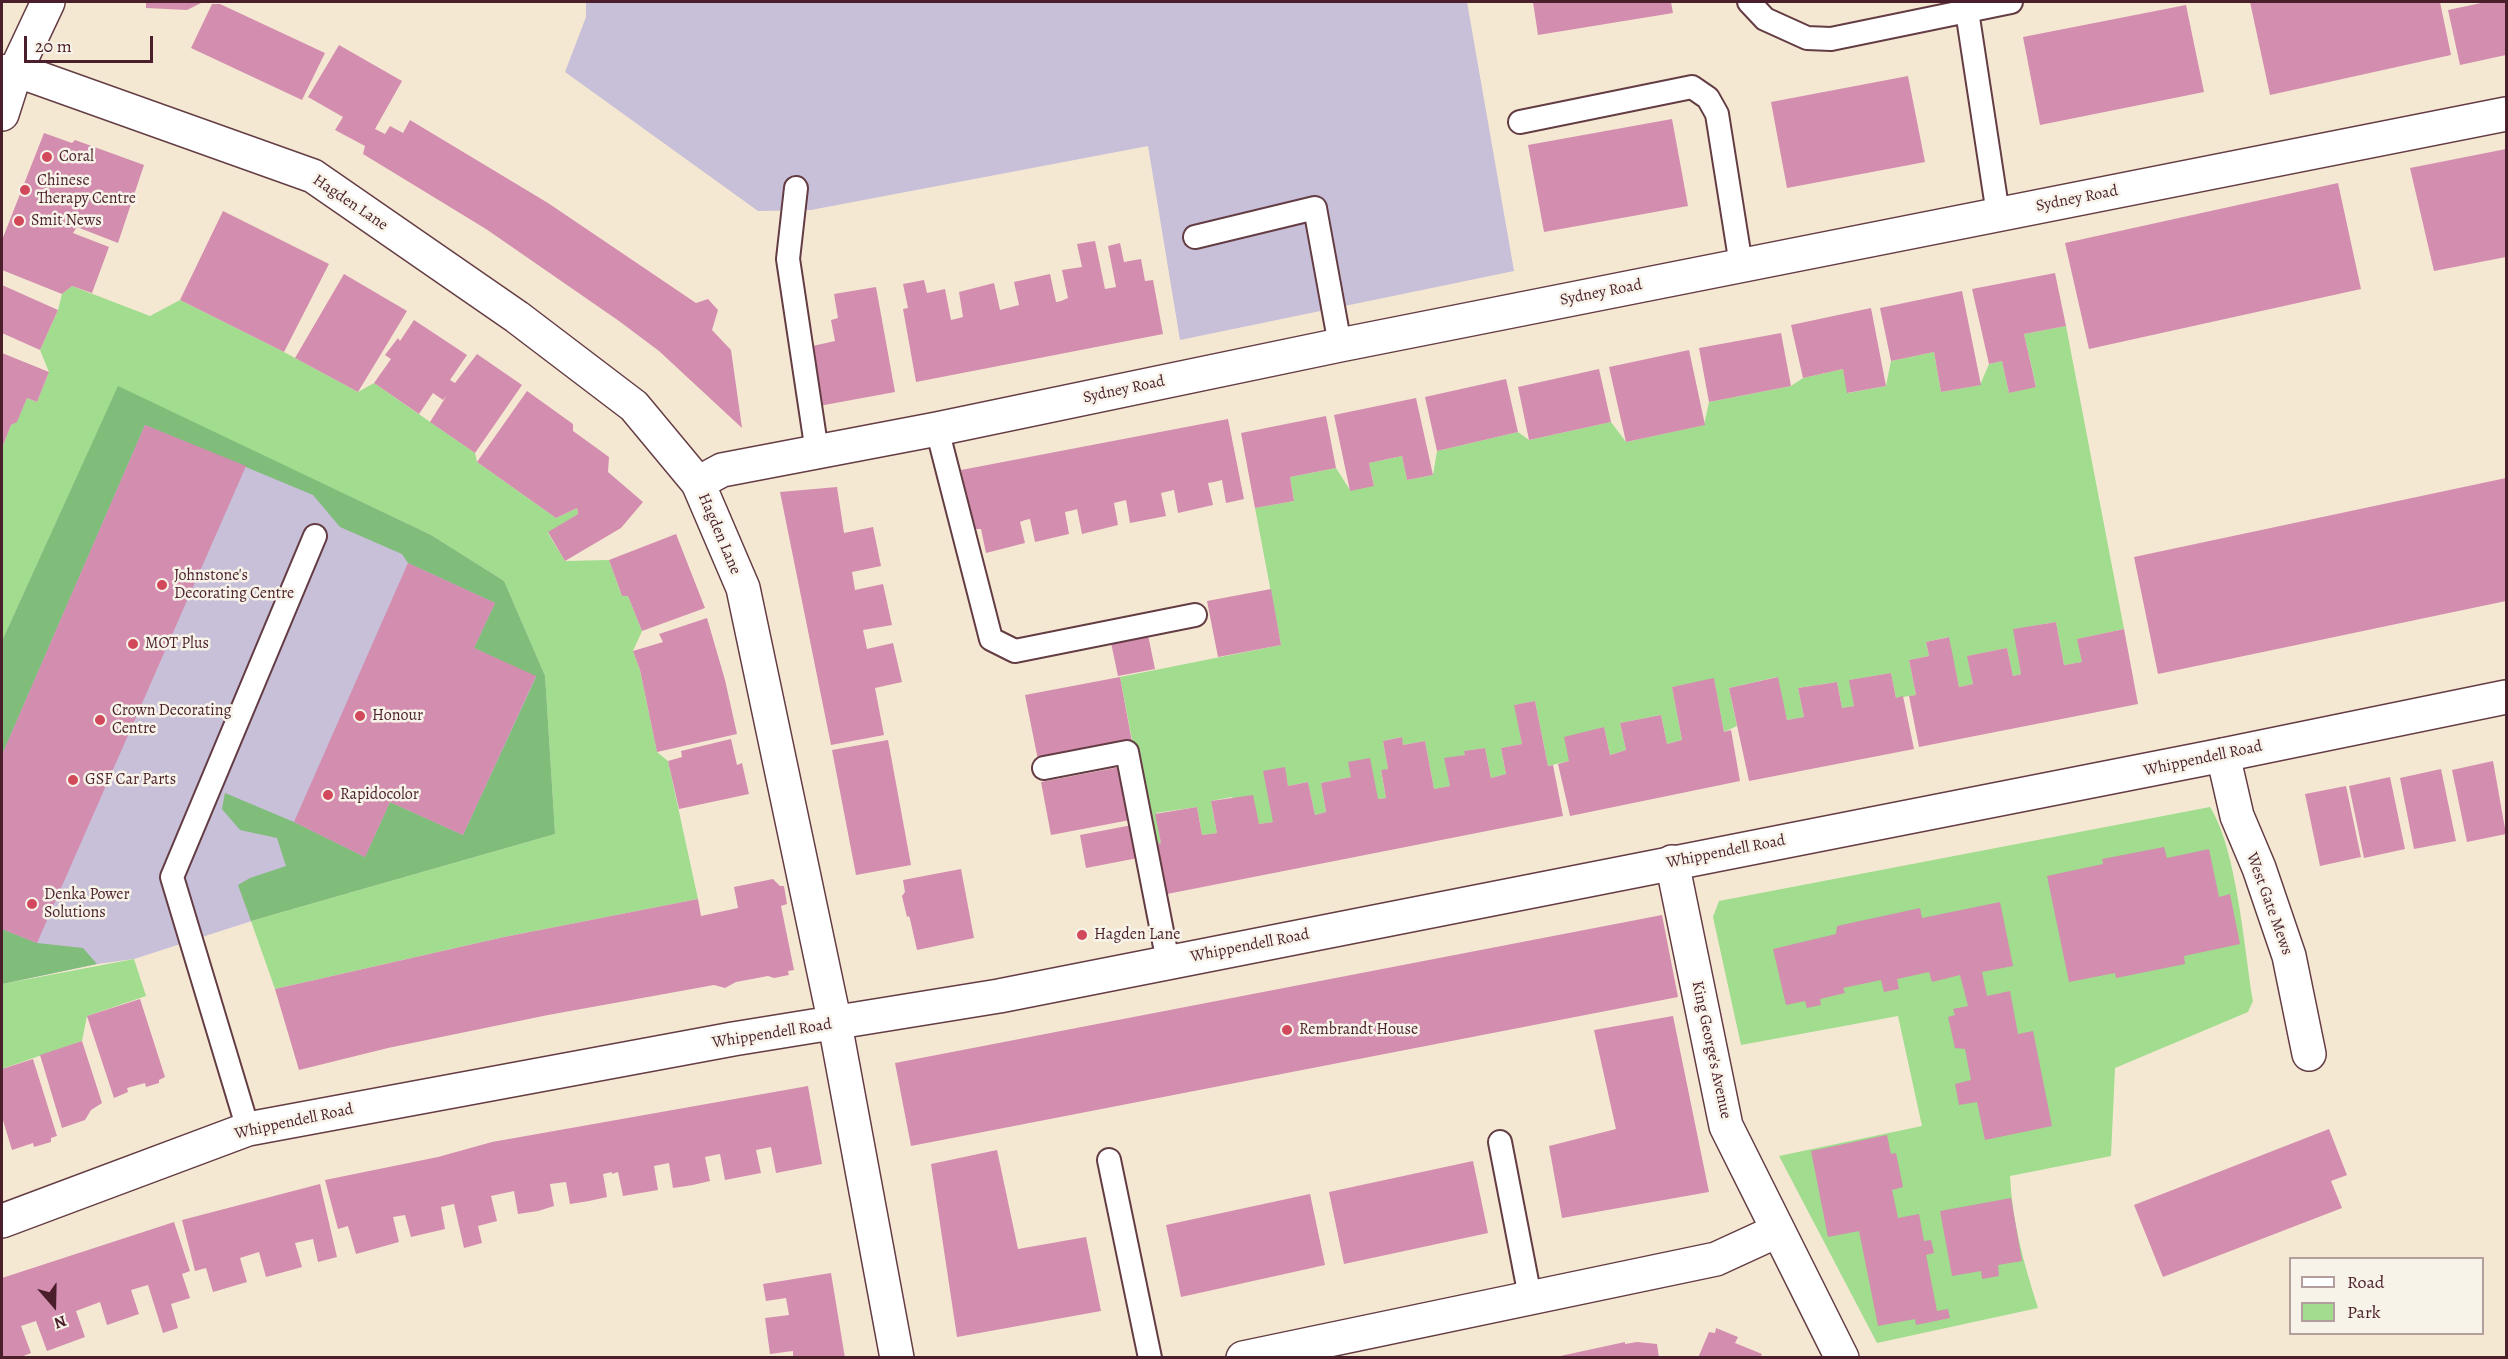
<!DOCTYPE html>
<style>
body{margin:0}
#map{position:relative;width:2508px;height:1359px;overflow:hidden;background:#f5e8d3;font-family:Alegreya,serif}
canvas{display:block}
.frame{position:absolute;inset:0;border:3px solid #4a1f2b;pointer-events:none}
.legend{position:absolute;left:2289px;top:1257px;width:195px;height:78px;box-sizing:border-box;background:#f7f3e8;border:2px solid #b29e9c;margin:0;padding:8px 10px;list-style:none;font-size:18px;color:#4a1f2b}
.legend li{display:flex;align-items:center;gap:12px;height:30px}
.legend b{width:30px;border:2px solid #b29e9c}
.north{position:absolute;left:24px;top:1275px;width:60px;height:60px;-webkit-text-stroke:4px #f7f3e8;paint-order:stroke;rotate:160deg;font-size:16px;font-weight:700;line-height:24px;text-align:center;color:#4a1f2b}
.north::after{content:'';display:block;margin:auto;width:21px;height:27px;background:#4a1f2b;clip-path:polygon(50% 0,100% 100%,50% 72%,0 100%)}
.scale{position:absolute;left:24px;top:36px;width:129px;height:27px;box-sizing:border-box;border:3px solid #4a1f2b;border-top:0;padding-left:8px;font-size:18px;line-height:21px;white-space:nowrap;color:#4a1f2b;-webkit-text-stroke:4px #f7f3e8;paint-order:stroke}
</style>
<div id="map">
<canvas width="2508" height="1359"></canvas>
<div class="frame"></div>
<ul class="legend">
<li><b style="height:8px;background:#fff"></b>Road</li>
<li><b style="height:16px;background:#a1dc8f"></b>Park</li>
</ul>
<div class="north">N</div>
<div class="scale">20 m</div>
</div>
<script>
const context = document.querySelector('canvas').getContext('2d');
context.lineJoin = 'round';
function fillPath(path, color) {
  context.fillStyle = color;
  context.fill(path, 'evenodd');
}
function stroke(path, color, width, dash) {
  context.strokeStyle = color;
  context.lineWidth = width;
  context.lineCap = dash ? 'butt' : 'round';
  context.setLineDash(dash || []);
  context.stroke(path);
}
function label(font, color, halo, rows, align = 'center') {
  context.font = font + ' Alegreya,serif';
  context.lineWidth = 5;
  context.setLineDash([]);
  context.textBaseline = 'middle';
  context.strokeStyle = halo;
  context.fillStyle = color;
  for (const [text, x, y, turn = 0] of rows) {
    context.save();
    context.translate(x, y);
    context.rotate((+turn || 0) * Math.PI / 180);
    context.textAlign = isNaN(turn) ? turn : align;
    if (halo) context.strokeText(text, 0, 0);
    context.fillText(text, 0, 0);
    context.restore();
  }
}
fillPath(new Path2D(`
 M 586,2 L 1467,2 L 1514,271 L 1180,340 L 1148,146 L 811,210 L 758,211 L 565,72 L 586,17 Z
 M 118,386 L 431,535 L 504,581 L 545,676 L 555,834 L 292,908 L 134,959 L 97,964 L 2,984 L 2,641 Z`), '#c8bfd8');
fillPath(new Path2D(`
 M 72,286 L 150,316 L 180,300 L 284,352 L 358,392 L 374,383 L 475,453 L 477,462 L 556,518 L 577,508 L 578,514 L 548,533 L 565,561 L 609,560 L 622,596 L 628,596 L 642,631 L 633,651 L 640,670 L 657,752 L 668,761 L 698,899 L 504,937 L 275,989 L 251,921 L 555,834 L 545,676 L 504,581 L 431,535 L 118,387 L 2,641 L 2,448 L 11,425 L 17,421 L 27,398 L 37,402 L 49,372 L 40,350 L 58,310 L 62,294 Z
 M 2066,326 L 2124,629 L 2078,639 L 2082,662 L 2064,665 L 2056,622 L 2014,629 L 2021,674 L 2013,676 L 2007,648 L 1968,656 L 1973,684 L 1959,687 L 1948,637 L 1926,642 L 1929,656 L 1909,660 L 1916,695 L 1896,698 L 1891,673 L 1850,680 L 1854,706 L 1842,708 L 1837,682 L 1798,688 L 1804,717 L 1787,720 L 1777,677 L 1729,688 L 1737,726 L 1724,732 L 1714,679 L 1672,687 L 1682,740 L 1667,744 L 1661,715 L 1620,723 L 1626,750 L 1610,755 L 1604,727 L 1580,734 L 1569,761 L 1548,766 L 1535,701 L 1515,705 L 1522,744 L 1501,748 L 1506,774 L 1491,778 L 1485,748 L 1465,751 L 1465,755 L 1445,759 L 1450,786 L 1434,789 L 1425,741 L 1403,745 L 1401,737 L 1383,741 L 1388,769 L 1381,771 L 1386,798 L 1378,799 L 1351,777 L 1321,783 L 1326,812 L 1315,815 L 1308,782 L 1288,786 L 1284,767 L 1273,822 L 1259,824 L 1232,797 L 1211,801 L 1217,833 L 1202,835 L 1197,807 L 1156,813 L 1161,843 L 1152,845 L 1120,677 L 1281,645 L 1255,508 L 1294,501 L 1290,477 L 1336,468 L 1350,490 L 1374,485 L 1369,463 L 1402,456 L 1407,480 L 1433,475 L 1437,451 L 1518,432 L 1529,440 L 1611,422 L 1626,442 L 1704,425 L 1709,402 L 1791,386 L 1803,378 L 1843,369 L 1848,393 L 1886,386 L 1891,361 L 1934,352 L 1941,392 L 1980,385 L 1989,364 L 2002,361 L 2009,393 L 2036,386 L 2024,334 Z
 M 2210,807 C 2237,850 2244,948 2253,1001 L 2248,1012 L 2115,1068 L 2111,1156 L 2010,1176 C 2012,1221 2024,1265 2038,1308 L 1877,1343 L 1779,1156 L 1922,1126 L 1898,1016 L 1741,1045 L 1713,917 L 1719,901 Z
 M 134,959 L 146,996 L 87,1016 L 82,1041 L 2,1069 L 2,984 Z`), '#a1dc8f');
fillPath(new Path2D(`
 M 118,386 L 431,535 L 504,581 L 545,676 L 555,834 L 251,921 L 238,885 L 250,878 L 286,866 L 277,838 L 240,830 L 222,809 L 225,793 L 294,822 L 365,857 L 390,802 L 463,835 L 536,677 L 474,648 L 495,603 L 408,563 L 402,554 L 340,527 L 313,495 L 145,425 L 2,755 L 2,641 Z
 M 2,929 L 37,943 L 83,948 L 97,964 L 2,984 Z`), '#80bc7a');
fillPath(new Path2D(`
 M 146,2 L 203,2 L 187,10 L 146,8 Z
 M 1533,2 L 1671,2 L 1673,13 L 1538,35 Z
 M 2250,2 L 2440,2 L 2451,55 L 2270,95 Z
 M 2486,2 L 2506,2 L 2506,55 L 2460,65 L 2448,10 Z
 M 212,4 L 220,4 L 325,53 L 302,100 L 191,48 Z
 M 2186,5 L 2204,92 L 2040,125 L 2023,37 Z
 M 339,45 L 402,81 L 375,129 L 385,134 L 390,126 L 403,133 L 410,120 L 548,203 L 696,303 L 708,299 L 718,310 L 712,330 L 731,350 L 742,428 L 659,351 L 619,321 L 486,229 L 363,154 L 365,146 L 335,130 L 343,117 L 308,97 Z
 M 1908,76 L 1925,162 L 1787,188 L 1771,102 Z
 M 1672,119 L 1688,206 L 1544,232 L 1528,145 Z
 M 44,133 L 72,143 L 75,140 L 144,165 L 118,243 L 77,227 L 73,233 L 109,247 L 92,293 L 72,286 L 62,294 L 2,270 L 2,240 Z
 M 2506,149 L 2506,257 L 2434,271 L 2410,168 Z
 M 2338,183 L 2361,289 L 2089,349 L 2065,243 Z
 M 223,211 L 329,264 L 284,352 L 180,300 Z
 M 1095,241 L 1105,289 L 1116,287 L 1108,246 L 1120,243 L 1124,262 L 1141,259 L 1145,281 L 1153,280 L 1163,334 L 916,382 L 903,309 L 908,308 L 903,284 L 924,280 L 927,293 L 945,289 L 951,320 L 963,317 L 959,292 L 994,283 L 1000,310 L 1019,305 L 1014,282 L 1050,274 L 1056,302 L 1061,301 L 1068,298 L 1062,270 L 1082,267 L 1077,244 Z
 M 2055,273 L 2066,326 L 2024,334 L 2036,387 L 2009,393 L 2002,361 L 1989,364 L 1972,289 Z
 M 344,274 L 407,311 L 358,392 L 295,358 Z
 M 2,285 L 58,310 L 40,350 L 2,333 Z
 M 876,287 L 895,392 L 819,406 L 808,347 L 835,341 L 831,320 L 838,318 L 834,294 Z
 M 1962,291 L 1981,385 L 1941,392 L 1934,352 L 1891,361 L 1880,308 Z
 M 1871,308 L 1886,386 L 1847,393 L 1843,369 L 1803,378 L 1791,325 Z
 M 414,320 L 467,355 L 450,380 L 455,383 L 477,354 L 522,385 L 475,453 L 430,422 L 447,395 L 443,400 L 433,393 L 419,414 L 374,383 L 391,359 L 385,355 L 398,338 L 400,341 Z
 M 1781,333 L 1791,386 L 1709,402 L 1699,348 Z
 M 1689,350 L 1705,425 L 1626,442 L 1609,367 Z
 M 2,353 L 49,372 L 37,402 L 27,398 L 17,422 L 11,425 L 2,448 Z
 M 1599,369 L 1611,422 L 1529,440 L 1518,387 Z
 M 1506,379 L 1518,432 L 1437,451 L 1425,397 Z
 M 527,391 L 573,424 L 573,431 L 609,457 L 608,472 L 643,502 L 621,528 L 565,561 L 548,532 L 578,514 L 577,508 L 556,518 L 477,462 Z
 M 1416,398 L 1433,475 L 1407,480 L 1402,456 L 1369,463 L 1374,486 L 1350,491 L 1334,415 Z
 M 1326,416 L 1336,468 L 1290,477 L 1294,501 L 1255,508 L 1241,433 Z
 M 1228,419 L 1244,499 L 1226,503 L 1222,480 L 1214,482 L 1208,483 L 1213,505 L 1178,513 L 1174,490 L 1161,493 L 1166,516 L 1130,523 L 1126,500 L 1114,503 L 1118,525 L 1082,534 L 1077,509 L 1074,510 L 1065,512 L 1069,534 L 1035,542 L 1030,519 L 1025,520 L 1020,522 L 1025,543 L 986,553 L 981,529 L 974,529 L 961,470 Z
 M 145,425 L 246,466 L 37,943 L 2,929 L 2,755 Z
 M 2506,478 L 2506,601 L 2158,674 L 2134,557 Z
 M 837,487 L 844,533 L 873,527 L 881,566 L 852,572 L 855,590 L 883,584 L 892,625 L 863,630 L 867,649 L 893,643 L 902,682 L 875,688 L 884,735 L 831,745 L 780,492 Z
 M 676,534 L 705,608 L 642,631 L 628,596 L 622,596 L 609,560 Z
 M 408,563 L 495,603 L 474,648 L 536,676 L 463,835 L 390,802 L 365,857 L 294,822 Z
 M 1271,589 L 1281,645 L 1218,657 L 1207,601 Z
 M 707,618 L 725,680 L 737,734 L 657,752 L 640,670 L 633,651 L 663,642 L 659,634 Z
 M 2056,622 L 2064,665 L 2082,662 L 2077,639 L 2124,629 L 2138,704 L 1919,747 L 1909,696 L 1916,695 L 1909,660 L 1929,656 L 1926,642 L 1949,637 L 1959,687 L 1973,684 L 1967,656 L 2007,648 L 2013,676 L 2021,674 L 2013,629 Z
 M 1147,630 L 1155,669 L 1118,676 L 1110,638 Z
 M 1891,673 L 1896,698 L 1903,696 L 1914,749 L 1749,781 L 1729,688 L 1778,677 L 1787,720 L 1804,717 L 1798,688 L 1837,682 L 1842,708 L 1854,706 L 1849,680 Z
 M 1120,677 L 1132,742 L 1038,760 L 1025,695 Z
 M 1714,678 L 1724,732 L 1731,730 L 1740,781 L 1570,816 L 1558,764 L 1569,761 L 1564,737 L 1604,727 L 1610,755 L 1626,750 L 1620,723 L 1661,715 L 1667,744 L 1682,740 L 1672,687 Z
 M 1535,701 L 1548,766 L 1553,765 L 1563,816 L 1162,895 L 1152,845 L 1161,843 L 1155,814 L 1197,807 L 1202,835 L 1217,833 L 1211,801 L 1253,795 L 1259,824 L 1273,822 L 1263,771 L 1285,767 L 1288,786 L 1308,782 L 1315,815 L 1326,812 L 1321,783 L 1351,777 L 1348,762 L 1370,758 L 1378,799 L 1386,798 L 1381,770 L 1388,769 L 1383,741 L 1402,737 L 1403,745 L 1425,741 L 1434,789 L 1450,786 L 1444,758 L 1465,755 L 1464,751 L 1485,748 L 1491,778 L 1506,774 L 1501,748 L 1522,744 L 1514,705 Z
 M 731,739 L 737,765 L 742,763 L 749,794 L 679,809 L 668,761 L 682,757 L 681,751 Z
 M 888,740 L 911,865 L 856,875 L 832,750 Z
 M 2493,761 L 2506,834 L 2467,842 L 2452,770 Z
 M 1120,767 L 1130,820 L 1051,835 L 1041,782 Z
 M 2441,769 L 2456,841 L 2414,849 L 2400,778 Z
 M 2390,777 L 2405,849 L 2364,858 L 2349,786 Z
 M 2346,786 L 2361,857 L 2320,866 L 2305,794 Z
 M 1132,825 L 1138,858 L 1086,868 L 1080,835 Z
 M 2164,847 L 2167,858 L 2209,849 L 2219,897 L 2230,894 L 2240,944 L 2184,956 L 2185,964 L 2116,978 L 2115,973 L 2069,982 L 2047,876 L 2103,864 L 2102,859 Z
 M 961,869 L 974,938 L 917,950 L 910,919 L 909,916 L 907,917 L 902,896 L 905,892 L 903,880 Z
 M 773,879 L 780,886 L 784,886 L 787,904 L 781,906 L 794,970 L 788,971 L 789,975 L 774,978 L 768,976 L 736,982 L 725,988 L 714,985 L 548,1015 L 388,1048 L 299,1070 L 275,989 L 504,937 L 698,899 L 701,916 L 738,908 L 734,887 Z
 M 2000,902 L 2013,966 L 1982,972 L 1987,996 L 2010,991 L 2018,1034 L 2033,1031 L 2052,1126 L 1985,1140 L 1977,1102 L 1959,1105 L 1955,1084 L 1971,1080 L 1965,1049 L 1955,1048 L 1948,1017 L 1955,1015 L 1953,1009 L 1968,1006 L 1960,975 L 1932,982 L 1929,972 L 1897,979 L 1899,989 L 1884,992 L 1881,980 L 1843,988 L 1845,993 L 1820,999 L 1821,1005 L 1807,1008 L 1805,1001 L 1786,1005 L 1773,949 L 1836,934 L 1837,926 L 1920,908 L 1922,918 Z
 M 1662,915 L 1678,997 L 911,1146 L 895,1063 Z
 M 140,999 L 165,1077 L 159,1080 L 159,1083 L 146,1087 L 145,1083 L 127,1088 L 128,1092 L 114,1098 L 87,1016 Z
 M 1673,1016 L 1709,1192 L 1562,1218 L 1549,1146 L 1616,1129 L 1594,1030 Z
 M 82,1041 L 102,1103 L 91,1110 L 85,1120 L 62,1128 L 40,1055 Z
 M 33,1059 L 57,1136 L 51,1138 L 51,1142 L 34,1147 L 33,1143 L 12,1150 L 2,1117 L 2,1069 Z
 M 808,1086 L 822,1164 L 776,1173 L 771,1147 L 756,1150 L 761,1173 L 725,1180 L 720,1154 L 705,1157 L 710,1181 L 693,1185 L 673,1188 L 669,1163 L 654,1166 L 658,1190 L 623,1196 L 618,1172 L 612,1174 L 612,1172 L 603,1174 L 607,1197 L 589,1201 L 570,1204 L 566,1182 L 550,1184 L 554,1206 L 538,1211 L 518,1214 L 514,1191 L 491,1196 L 497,1221 L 478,1226 L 482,1243 L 464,1248 L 454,1204 L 441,1207 L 445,1229 L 411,1237 L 405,1215 L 393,1217 L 399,1242 L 356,1254 L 348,1226 L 338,1229 L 325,1180 L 438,1157 L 492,1142 Z
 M 2329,1129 L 2347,1175 L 2331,1181 L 2342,1208 L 2163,1277 L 2134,1205 Z
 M 1887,1135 L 1891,1154 L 1896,1153 L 1903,1187 L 1892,1190 L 1898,1218 L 1919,1214 L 1924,1241 L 1931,1240 L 1934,1253 L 1926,1255 L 1937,1311 L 1948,1309 L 1950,1318 L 1916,1325 L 1915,1319 L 1878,1326 L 1859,1231 L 1828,1237 L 1811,1151 Z
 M 997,1150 L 1018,1249 L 1086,1237 L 1101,1311 L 957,1337 L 931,1164 Z
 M 1473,1161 L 1488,1233 L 1344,1264 L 1329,1192 Z
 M 320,1184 L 337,1257 L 318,1262 L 313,1239 L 295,1243 L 302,1267 L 266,1277 L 259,1252 L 240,1258 L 247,1282 L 213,1292 L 206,1268 L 195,1271 L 182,1220 Z
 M 1310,1194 L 1325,1265 L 1181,1297 L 1166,1225 Z
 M 2011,1198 L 2022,1261 L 1998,1265 L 1999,1276 L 1982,1279 L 1981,1271 L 1952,1276 L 1940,1211 Z
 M 174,1222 L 190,1271 L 182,1274 L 190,1298 L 171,1304 L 178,1328 L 163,1333 L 148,1285 L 131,1290 L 139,1314 L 107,1325 L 100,1302 L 76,1311 L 85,1337 L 47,1351 L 36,1321 L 21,1326 L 31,1353 L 18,1358 L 2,1358 L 2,1278 Z
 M 831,1273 L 845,1358 L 793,1358 L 793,1351 L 770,1354 L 765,1318 L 789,1315 L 786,1298 L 766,1301 L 763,1284 Z
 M 1716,1328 L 1738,1337 L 1735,1343 L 1762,1354 L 1760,1358 L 1698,1358 L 1709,1332 L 1715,1333 Z
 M 1625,1342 L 1625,1344 L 1637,1342 L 1657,1344 L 1659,1358 L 1551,1358 Z`), '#d38daf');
const service = new Path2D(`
 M 1749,2 L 1765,19 L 1807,38 L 1831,39 L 1967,11
 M 1520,122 L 1692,87 L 1708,98 L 1717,114 L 1741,265
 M 796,188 L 788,259 L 817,452
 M 1998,214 L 1967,11 L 2011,2
 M 1195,237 L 1315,208 L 1340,345
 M 937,429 L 991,639 L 1015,651 L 1195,615
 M 1044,768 L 1127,752 L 1168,962
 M 248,1129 L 172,877 L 315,536
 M 1500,1142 L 1530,1297
 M 1109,1160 L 1150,1358`);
const minor = new Path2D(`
 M 2,114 L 16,70
 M 698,483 L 722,470 L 937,429 L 1340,345 L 2506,114
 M 2223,755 L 2237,816 L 2259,868 L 2289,956 L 2309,1054
 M 1672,862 L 1726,1126 L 1842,1358
 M 1243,1358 L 1716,1259 L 1777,1231`);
const tertiary = new Path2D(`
 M 16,70 L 313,176 L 517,317 L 634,406 L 698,483 L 743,588 L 835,1024 L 897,1358
 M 2,1221 L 248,1129 L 733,1039 L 999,996 L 2223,755 L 2506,697`);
const primary = new Path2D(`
 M 2,72 L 16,70 L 48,2`);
stroke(service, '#643d44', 26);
stroke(minor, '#643d44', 36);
stroke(tertiary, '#643d44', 36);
stroke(primary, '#643d44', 36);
stroke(service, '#fff', 22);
stroke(minor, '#fff', 33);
stroke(tertiary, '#fff', 33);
stroke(primary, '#fff', 33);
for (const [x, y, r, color] of [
 [47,157,6,"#d1495b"],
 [25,190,6,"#d1495b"],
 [19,221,6,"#d1495b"],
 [162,585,6,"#d1495b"],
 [133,644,6,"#d1495b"],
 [360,716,6,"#d1495b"],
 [100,720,6,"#d1495b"],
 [73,780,6,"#d1495b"],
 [328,795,6,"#d1495b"],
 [32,904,6,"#d1495b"],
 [1082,935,6,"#d1495b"],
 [1287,1030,6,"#d1495b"]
]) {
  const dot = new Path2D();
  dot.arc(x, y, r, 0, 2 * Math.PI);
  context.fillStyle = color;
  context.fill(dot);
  stroke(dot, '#f7f3e8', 2);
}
label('16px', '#4a1f2b', '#f7f3e8', [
 ["Coral",59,157],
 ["Chinese",37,181],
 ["Therapy Centre",37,199],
 ["Smit News",31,221],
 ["Johnstone's",174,576],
 ["Decorating Centre",174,594],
 ["MOT Plus",145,644],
 ["Crown Decorating",112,711],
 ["Centre",112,729],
 ["Honour",372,716],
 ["GSF Car Parts",85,780],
 ["Rapidocolor",340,795],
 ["Denka Power",44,895],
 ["Solutions",44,913],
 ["Hagden Lane",1094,935],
 ["Rembrandt House",1299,1030]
], 'left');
label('16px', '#4a1f2b', '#f7f3e8', [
 ["Sydney Road",2077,199,-11],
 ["Hagden Lane",350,203,34],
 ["Sydney Road",1601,293,-11],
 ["Sydney Road",1124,390,-12],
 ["Hagden Lane",719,534,67],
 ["Whippendell Road",2203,759,-12],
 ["Whippendell Road",1726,852,-11],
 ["West Gate Mews",2269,904,70],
 ["Whippendell Road",1250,946,-11],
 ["Whippendell Road",772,1034,-9],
 ["King George's Avenue",1711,1050,78],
 ["Whippendell Road",294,1122,-12]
]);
</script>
